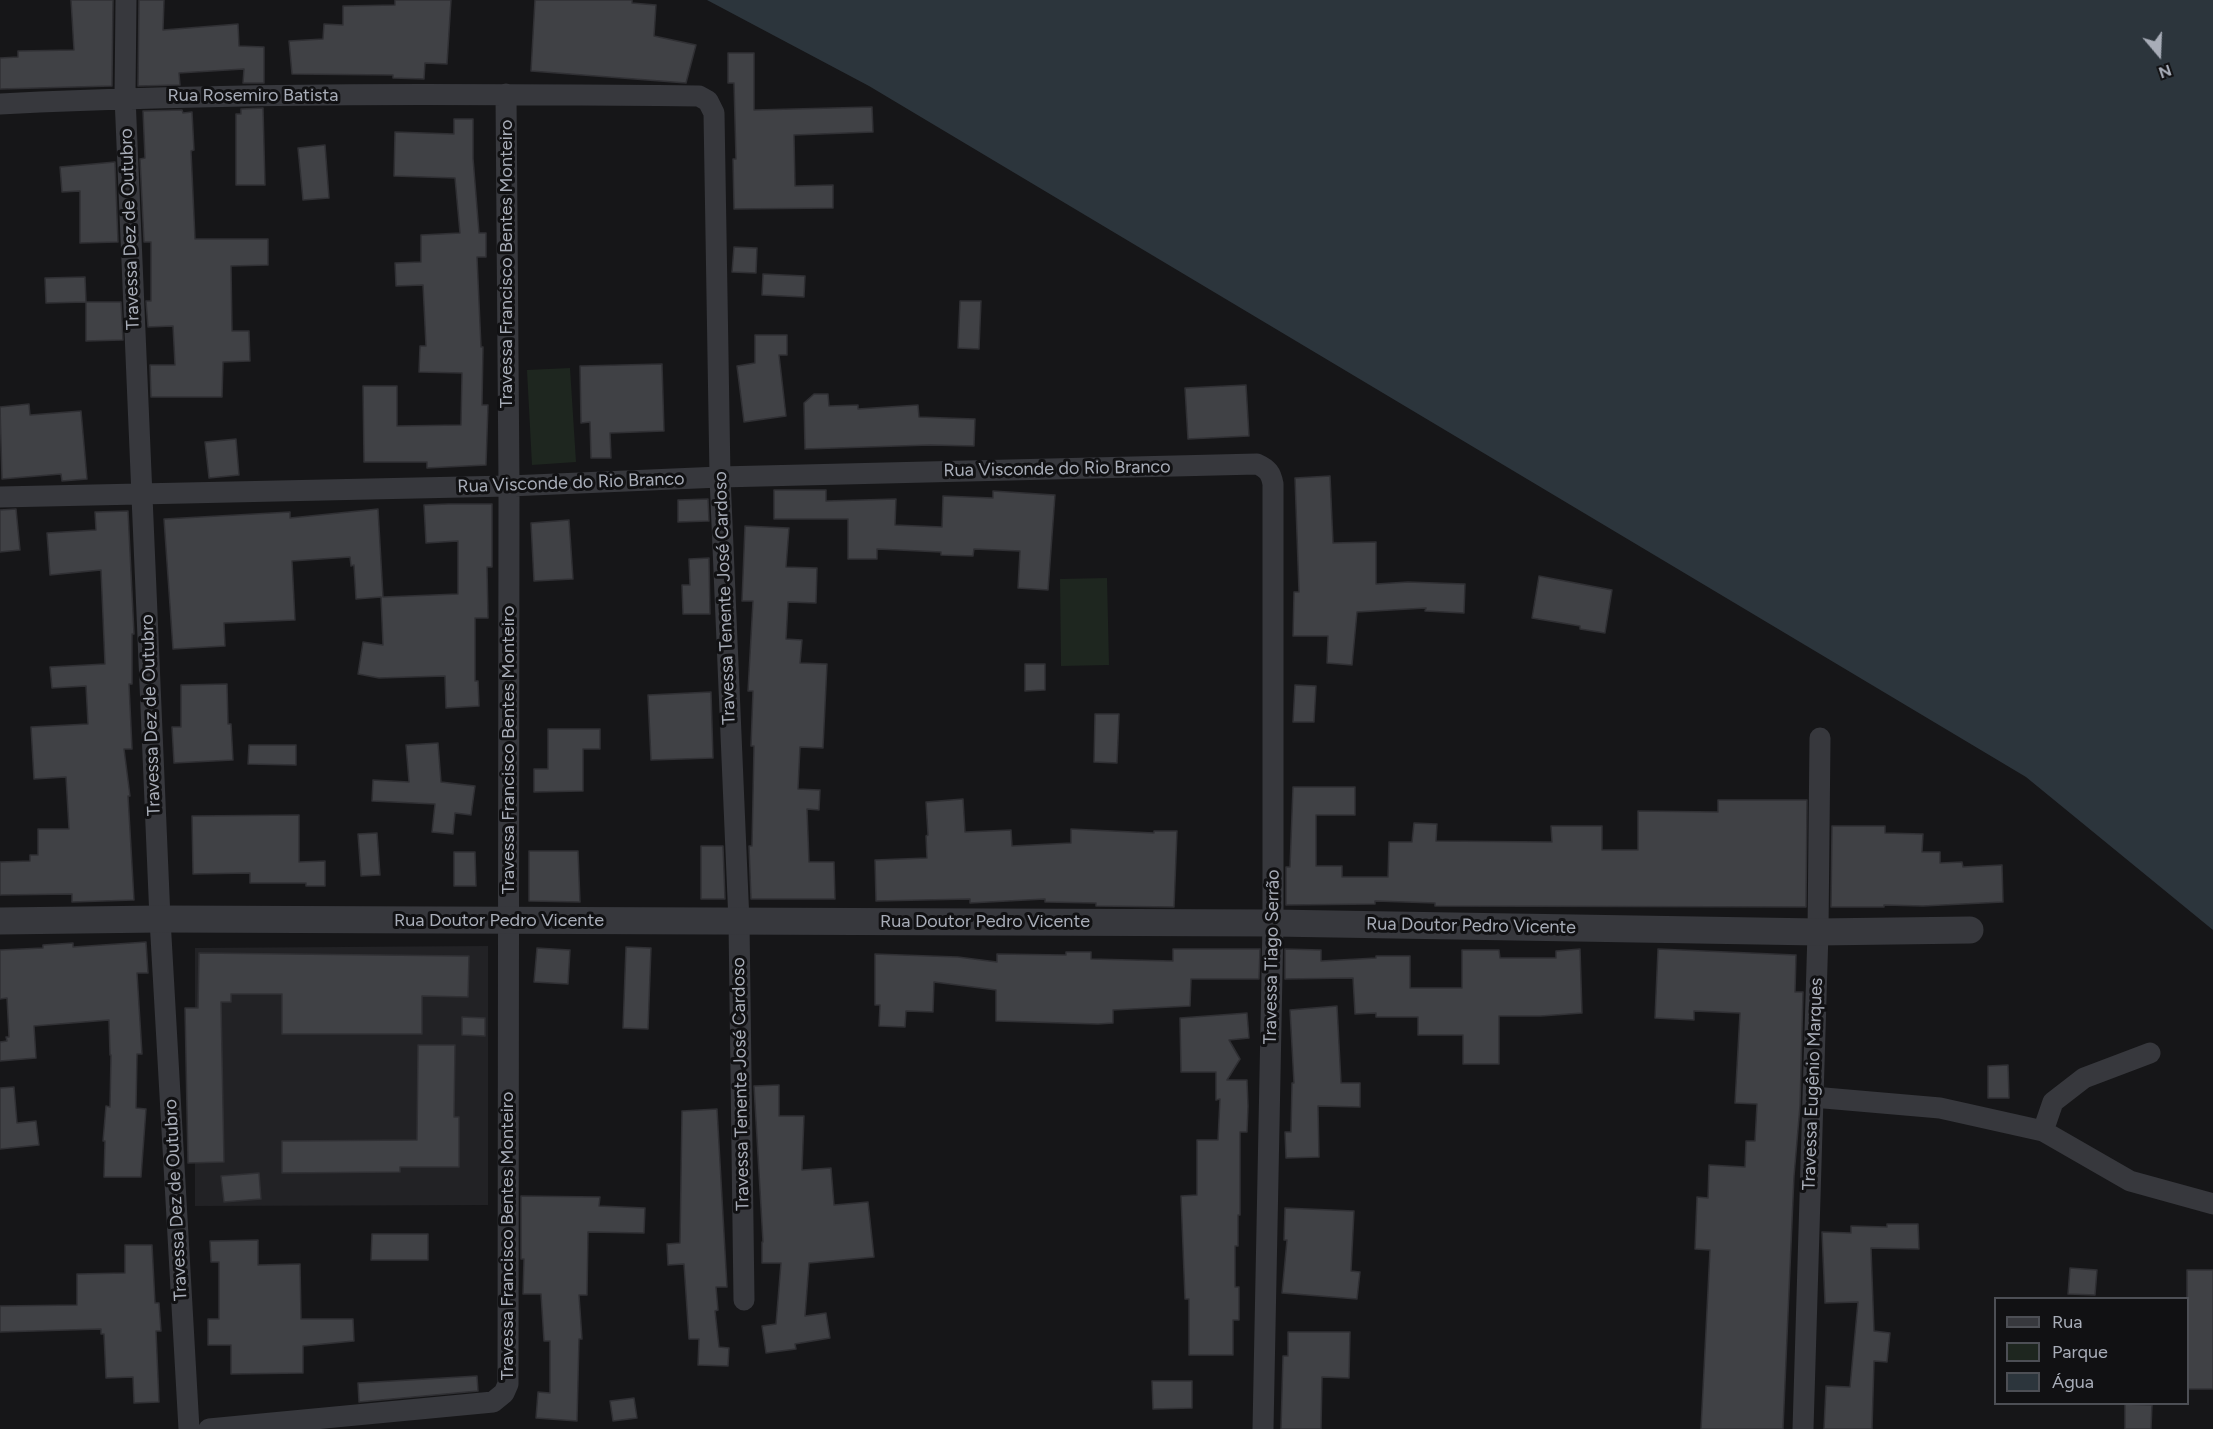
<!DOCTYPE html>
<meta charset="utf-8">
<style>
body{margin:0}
#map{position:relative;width:2213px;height:1429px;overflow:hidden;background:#161618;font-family:Figtree,sans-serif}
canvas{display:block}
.legend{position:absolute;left:1994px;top:1297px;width:195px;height:108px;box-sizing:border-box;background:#111113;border:2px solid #4d4f55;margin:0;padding:8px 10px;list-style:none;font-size:18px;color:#a8adb8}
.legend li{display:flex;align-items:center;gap:12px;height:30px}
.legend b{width:30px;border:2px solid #4d4f55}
.north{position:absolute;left:2129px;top:24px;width:60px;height:60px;-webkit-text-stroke:4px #111113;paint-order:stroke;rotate:161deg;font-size:16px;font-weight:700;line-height:24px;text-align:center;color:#a8adb8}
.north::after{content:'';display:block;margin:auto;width:21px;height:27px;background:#a8adb8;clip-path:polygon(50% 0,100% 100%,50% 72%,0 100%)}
</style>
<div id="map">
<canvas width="2213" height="1429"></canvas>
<ul class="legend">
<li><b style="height:8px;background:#37383d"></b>Rua</li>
<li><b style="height:16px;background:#1e261f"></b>Parque</li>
<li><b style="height:16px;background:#2c353c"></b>Água</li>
</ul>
<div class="north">N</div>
</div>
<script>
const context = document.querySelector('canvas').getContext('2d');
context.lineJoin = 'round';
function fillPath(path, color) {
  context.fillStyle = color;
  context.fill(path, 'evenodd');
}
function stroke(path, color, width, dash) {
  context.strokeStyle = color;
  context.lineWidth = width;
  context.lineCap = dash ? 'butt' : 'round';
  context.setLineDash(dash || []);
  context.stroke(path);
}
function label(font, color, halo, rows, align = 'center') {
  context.font = font + ' Figtree,sans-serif';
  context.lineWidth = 6;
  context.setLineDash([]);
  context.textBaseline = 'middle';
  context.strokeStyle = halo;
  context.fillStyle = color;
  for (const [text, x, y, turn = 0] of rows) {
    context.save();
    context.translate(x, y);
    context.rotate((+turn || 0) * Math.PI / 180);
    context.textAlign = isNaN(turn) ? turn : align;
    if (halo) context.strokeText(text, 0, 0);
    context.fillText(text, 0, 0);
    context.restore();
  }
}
fillPath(new Path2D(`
 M 488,946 L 488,1205 L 195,1206 L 195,948 Z`), '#222225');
fillPath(new Path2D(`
 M 570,368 L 576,462 L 532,465 L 527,370 Z
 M 1107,578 L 1109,665 L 1061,666 L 1060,579 Z`), '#1e261f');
fillPath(new Path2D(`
 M 707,0 L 2213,0 L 2213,930 L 2026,777 L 869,86 Z`), '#2c353c');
const building = new Path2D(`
 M 71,0 L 113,0 L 112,86 L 0,89 L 0,58 L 18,57 L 18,51 L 74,50 Z
 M 139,0 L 164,0 L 163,30 L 238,24 L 239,46 L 264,47 L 264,83 L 243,83 L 244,69 L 179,73 L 180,85 L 138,86 Z
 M 395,0 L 451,0 L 447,64 L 425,63 L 424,79 L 393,78 L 393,75 L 292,74 L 289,41 L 323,39 L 324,24 L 343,25 L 343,6 L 395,5 Z
 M 535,0 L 632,0 L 632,3 L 656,5 L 654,36 L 696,45 L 686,83 L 531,71 Z
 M 728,53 L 754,53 L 754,110 L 872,107 L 873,132 L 794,135 L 795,186 L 833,185 L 833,208 L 734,209 L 733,159 L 736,159 L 734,83 L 728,83 Z
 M 263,108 L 265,185 L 236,185 L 236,114 L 241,114 L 241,109 Z
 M 182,110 L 183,113 L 192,112 L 194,150 L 191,151 L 195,239 L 268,239 L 268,265 L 231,266 L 232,331 L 249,331 L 250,361 L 223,362 L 222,397 L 151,397 L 150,365 L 175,365 L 173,326 L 148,327 L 146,301 L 151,301 L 151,242 L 144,242 L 140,159 L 145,158 L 143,111 Z
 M 454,119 L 473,119 L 473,158 L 479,233 L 486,233 L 486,257 L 477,257 L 481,347 L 483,347 L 482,405 L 488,405 L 486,465 L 427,468 L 427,462 L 364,462 L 363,386 L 397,386 L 397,426 L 461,425 L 462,373 L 419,372 L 420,346 L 426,346 L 423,285 L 396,286 L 395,263 L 421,262 L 421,235 L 460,233 L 455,178 L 394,176 L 395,132 L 454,134 Z
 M 325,145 L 329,198 L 303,200 L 298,148 Z
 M 115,162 L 118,242 L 80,243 L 80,191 L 62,192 L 60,167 Z
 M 734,247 L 757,248 L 756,273 L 732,272 Z
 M 763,274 L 805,276 L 804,297 L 762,295 Z
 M 85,277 L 86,302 L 46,303 L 45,278 Z
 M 960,301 L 981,301 L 979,349 L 958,348 Z
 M 86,302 L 121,302 L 123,340 L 86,341 Z
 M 755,335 L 787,335 L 787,355 L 779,355 L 786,416 L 744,422 L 737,366 L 755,363 Z
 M 662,364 L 664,431 L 610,433 L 611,458 L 591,458 L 590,422 L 581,423 L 580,366 Z
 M 1246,385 L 1249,436 L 1188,439 L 1185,388 Z
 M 814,394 L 828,394 L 829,406 L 858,405 L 858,409 L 918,405 L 919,417 L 975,419 L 974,446 L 930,445 L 805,449 L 804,403 Z
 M 29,404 L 30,415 L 81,411 L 87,479 L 62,481 L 61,474 L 2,479 L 0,407 Z
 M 236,439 L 239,475 L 209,478 L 205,442 Z
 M 1330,476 L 1333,543 L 1376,542 L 1376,584 L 1408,582 L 1465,584 L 1464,613 L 1425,611 L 1426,608 L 1357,612 L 1352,665 L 1327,663 L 1328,636 L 1293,636 L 1294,592 L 1299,592 L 1295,478 Z
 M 774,490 L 826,490 L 826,501 L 896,499 L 895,525 L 942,527 L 943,496 L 993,498 L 993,491 L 1055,495 L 1048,590 L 1018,588 L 1020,551 L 974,549 L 973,556 L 941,555 L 941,552 L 877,549 L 877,559 L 848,559 L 848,519 L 774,519 Z
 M 708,499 L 709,521 L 678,522 L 678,500 Z
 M 448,504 L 492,504 L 492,567 L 487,567 L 488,618 L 475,618 L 475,681 L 478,681 L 479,706 L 446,708 L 445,676 L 379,678 L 358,674 L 363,642 L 383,645 L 381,597 L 356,599 L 354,565 L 351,566 L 350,557 L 292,561 L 295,620 L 224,623 L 225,646 L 173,649 L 164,519 L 290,512 L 290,518 L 378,509 L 383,597 L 458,594 L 458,541 L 426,543 L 424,505 Z
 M 16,509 L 20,550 L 0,552 L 0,510 Z
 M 128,511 L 134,634 L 132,634 L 132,684 L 129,684 L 132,749 L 124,749 L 130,796 L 128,796 L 134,900 L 72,902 L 72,894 L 0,895 L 0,862 L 30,861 L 30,855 L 38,855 L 38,829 L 69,829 L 66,777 L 34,779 L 31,727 L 88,724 L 86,686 L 52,688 L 50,667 L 105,664 L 101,570 L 50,575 L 47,533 L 96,530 L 95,512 Z
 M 569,520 L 573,579 L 534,581 L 531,523 Z
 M 745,526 L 789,528 L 786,567 L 817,568 L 816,603 L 788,602 L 786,639 L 802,640 L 800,663 L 827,664 L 823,748 L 800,747 L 798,789 L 820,790 L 819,810 L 807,809 L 809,862 L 834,862 L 835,899 L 751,899 L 749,846 L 752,846 L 754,746 L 751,746 L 753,691 L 748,691 L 753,601 L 742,601 Z
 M 709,558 L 710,614 L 683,614 L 682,585 L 690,585 L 689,559 Z
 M 1539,576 L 1612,590 L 1605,633 L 1580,629 L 1580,626 L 1532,618 Z
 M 1025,664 L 1045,664 L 1045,690 L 1025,691 Z
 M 227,684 L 228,724 L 231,724 L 233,760 L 174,763 L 172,727 L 181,727 L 181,685 Z
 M 1295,685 L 1316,686 L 1314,722 L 1293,722 Z
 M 711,692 L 713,758 L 651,760 L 648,695 Z
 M 1095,714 L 1119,714 L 1117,763 L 1094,762 Z
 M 548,729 L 600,729 L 600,749 L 583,749 L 583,791 L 534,792 L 534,769 L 548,769 Z
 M 438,743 L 441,782 L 475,786 L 471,815 L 455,813 L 453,834 L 432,832 L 435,804 L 372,801 L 373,780 L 409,782 L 406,745 Z
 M 249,745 L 296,745 L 296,765 L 248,764 Z
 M 1293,787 L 1355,787 L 1355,815 L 1316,815 L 1316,866 L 1342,866 L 1342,877 L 1388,877 L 1389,842 L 1412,842 L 1414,823 L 1437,824 L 1436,841 L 1552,842 L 1551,826 L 1602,826 L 1602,850 L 1638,850 L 1638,811 L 1718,812 L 1718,800 L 1807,800 L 1806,907 L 1435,906 L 1435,903 L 1375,901 L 1375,904 L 1286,905 L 1286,867 L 1290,867 Z
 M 963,799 L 965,832 L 1011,830 L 1012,846 L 1071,843 L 1071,829 L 1154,833 L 1154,831 L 1177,831 L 1174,907 L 1096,906 L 1096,903 L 1045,902 L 1045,899 L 970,903 L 970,899 L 876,901 L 875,860 L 927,858 L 926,836 L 928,835 L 926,802 Z
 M 299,815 L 299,862 L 325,861 L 325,886 L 306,886 L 306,883 L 250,883 L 250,873 L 193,874 L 192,816 Z
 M 1832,826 L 1885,826 L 1885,833 L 1923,834 L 1922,852 L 1940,852 L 1940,863 L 1962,862 L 1963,867 L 2002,865 L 2003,902 L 1923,906 L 1884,905 L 1884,907 L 1831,907 Z
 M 377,833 L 380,875 L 361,876 L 358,834 Z
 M 701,846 L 723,846 L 725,899 L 701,899 Z
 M 529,851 L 578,851 L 580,902 L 529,901 Z
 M 454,852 L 475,852 L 476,886 L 454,886 Z
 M 146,942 L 148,973 L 137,973 L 142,1054 L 137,1054 L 136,1108 L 146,1109 L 141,1177 L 104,1177 L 105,1141 L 103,1141 L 106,1106 L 110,1107 L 111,1055 L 110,1055 L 109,1020 L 34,1026 L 36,1058 L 0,1061 L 0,1042 L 7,1041 L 6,1037 L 9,1037 L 7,998 L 0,999 L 0,950 L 43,948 L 43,945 L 73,943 L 73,947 Z
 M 626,947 L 651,948 L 648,1029 L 623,1028 Z
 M 537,948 L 570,950 L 568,984 L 534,982 Z
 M 1173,949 L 1260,949 L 1259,979 L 1191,979 L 1190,1006 L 1113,1010 L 1113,1023 L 1098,1024 L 996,1021 L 996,990 L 934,982 L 933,1012 L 906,1011 L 905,1027 L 879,1026 L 880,1005 L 875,1005 L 875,954 L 958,957 L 997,962 L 997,954 L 1066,955 L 1066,952 L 1091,952 L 1091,959 L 1173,961 Z
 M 1285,949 L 1321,950 L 1321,961 L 1376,958 L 1376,956 L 1410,956 L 1410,988 L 1462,988 L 1462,950 L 1499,950 L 1500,958 L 1556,958 L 1556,951 L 1580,949 L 1582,1013 L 1541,1016 L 1499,1016 L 1499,1064 L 1463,1064 L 1463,1035 L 1418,1035 L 1418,1017 L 1376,1017 L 1376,1013 L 1355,1014 L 1353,978 L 1285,979 Z
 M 1658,949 L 1796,955 L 1795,992 L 1803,992 L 1800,1106 L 1794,1176 L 1783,1429 L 1701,1429 L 1710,1250 L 1695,1249 L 1697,1197 L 1708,1198 L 1709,1165 L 1745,1167 L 1746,1141 L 1755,1141 L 1757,1104 L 1735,1103 L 1740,1013 L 1694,1011 L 1694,1020 L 1655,1018 Z
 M 199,953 L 469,956 L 468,997 L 422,996 L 422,1034 L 282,1034 L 282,994 L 231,994 L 231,1002 L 221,1002 L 224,1162 L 188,1163 L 185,1008 L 198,1008 Z
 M 1337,1006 L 1341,1083 L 1360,1083 L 1360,1107 L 1318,1106 L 1319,1157 L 1286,1158 L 1285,1132 L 1291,1132 L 1292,1083 L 1294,1083 L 1290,1010 Z
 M 1247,1013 L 1249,1038 L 1229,1040 L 1240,1059 L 1227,1080 L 1247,1080 L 1248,1106 L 1247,1132 L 1240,1132 L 1240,1215 L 1238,1215 L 1238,1246 L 1235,1246 L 1235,1287 L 1239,1287 L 1239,1320 L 1233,1320 L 1233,1355 L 1189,1355 L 1189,1299 L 1185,1299 L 1181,1196 L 1197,1195 L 1197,1140 L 1218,1140 L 1220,1099 L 1216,1100 L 1216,1072 L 1181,1072 L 1180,1018 Z
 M 462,1017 L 485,1018 L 485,1036 L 462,1035 Z
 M 418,1045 L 455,1045 L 454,1117 L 459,1117 L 459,1167 L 400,1167 L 400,1172 L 282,1173 L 282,1141 L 417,1140 Z
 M 2008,1065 L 2009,1098 L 1988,1098 L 1988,1066 Z
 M 779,1085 L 779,1116 L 804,1116 L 802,1170 L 831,1168 L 834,1205 L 868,1202 L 874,1257 L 809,1263 L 805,1316 L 826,1313 L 830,1338 L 795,1344 L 796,1349 L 766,1353 L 762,1326 L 776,1324 L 781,1263 L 762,1263 L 762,1242 L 763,1242 L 754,1086 Z
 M 14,1087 L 17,1123 L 36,1121 L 39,1145 L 0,1149 L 0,1088 Z
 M 717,1109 L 727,1287 L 716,1287 L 718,1310 L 715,1311 L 719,1347 L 729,1348 L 728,1366 L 698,1365 L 699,1339 L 689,1339 L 684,1264 L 668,1265 L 667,1244 L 680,1243 L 682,1111 Z
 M 259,1173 L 261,1199 L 224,1202 L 221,1176 Z
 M 521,1196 L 600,1197 L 599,1206 L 645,1208 L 644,1233 L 588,1232 L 587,1295 L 579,1295 L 582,1339 L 579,1339 L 577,1421 L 536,1418 L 538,1392 L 550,1393 L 550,1341 L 544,1341 L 541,1294 L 523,1294 L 524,1259 L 521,1259 Z
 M 1285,1208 L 1354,1211 L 1351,1271 L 1360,1272 L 1357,1299 L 1282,1293 L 1287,1240 L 1284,1240 Z
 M 1887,1224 L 1918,1224 L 1919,1249 L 1871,1248 L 1874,1331 L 1890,1333 L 1887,1362 L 1874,1361 L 1872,1429 L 1824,1429 L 1826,1386 L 1850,1387 L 1858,1302 L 1825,1303 L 1822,1232 L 1851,1233 L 1851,1226 L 1887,1227 Z
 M 372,1234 L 428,1234 L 428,1260 L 371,1260 Z
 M 258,1240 L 258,1265 L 300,1264 L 301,1319 L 353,1319 L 354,1341 L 303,1346 L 303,1373 L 231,1374 L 231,1345 L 208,1345 L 208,1319 L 219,1319 L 219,1262 L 211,1262 L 210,1241 Z
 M 125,1245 L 152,1245 L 155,1303 L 159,1303 L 161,1331 L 156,1331 L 159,1402 L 134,1403 L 133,1377 L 106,1378 L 104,1334 L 101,1334 L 101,1329 L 0,1332 L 0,1306 L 77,1305 L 77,1274 L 125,1273 Z
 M 2070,1268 L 2097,1270 L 2095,1295 L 2068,1294 Z
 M 2187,1270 L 2213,1270 L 2213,1389 L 2187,1389 Z
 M 1288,1332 L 1350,1332 L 1349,1378 L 1322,1377 L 1321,1429 L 1281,1429 L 1283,1356 L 1288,1356 Z
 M 477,1376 L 478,1391 L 359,1402 L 358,1383 Z
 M 1152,1381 L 1192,1381 L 1192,1408 L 1153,1409 Z
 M 634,1398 L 637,1418 L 613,1421 L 610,1401 Z
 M 2125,1404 L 2152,1405 L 2151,1429 L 2125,1429 Z`);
fillPath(building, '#404145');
stroke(building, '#303034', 1.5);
stroke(new Path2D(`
 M 126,0 L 125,97 L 160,919 L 189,1429
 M 0,104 C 233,92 466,94 699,96 L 708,101 L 714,113 L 720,477 L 739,922 L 744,1300
 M 0,497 L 509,486 L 720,477 L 1257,464 C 1268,469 1271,473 1273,484 L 1273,923 L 1263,1429
 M 1813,1097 L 1940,1108 L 2043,1131 L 2130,1181 L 2213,1204
 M 2043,1131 L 2053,1102 L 2084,1078 L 2150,1053
 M 209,1429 L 493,1402 L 504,1393 L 508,1384 L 509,486 L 506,94
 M 1803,1429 L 1818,932 L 1820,738`), '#37383d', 21);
stroke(new Path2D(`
 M 0,921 L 160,919 L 1273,923 L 1818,932 L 1970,930`), '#37383d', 27);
label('18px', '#a8adb8', '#111113', [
 ["Rua Rosemiro Batista",253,96],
 ["Travessa Dez de Outubro",130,229,-92],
 ["Travessa Francisco Bentes Monteiro",507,264,-90],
 ["Rua Visconde do Rio Branco",1057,469,-1],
 ["Rua Visconde do Rio Branco",571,483,-2],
 ["Travessa Tenente José Cardoso",725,598,-92],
 ["Travessa Dez de Outubro",151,715,-92],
 ["Travessa Francisco Bentes Monteiro",509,750,-90],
 ["Rua Doutor Pedro Vicente",499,921],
 ["Rua Doutor Pedro Vicente",985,922],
 ["Rua Doutor Pedro Vicente",1471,926,1],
 ["Travessa Tiago Serrão",1272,957,-89],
 ["Travessa Tenente José Cardoso",741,1084,-91],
 ["Travessa Eugênio Marques",1813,1084,-88],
 ["Travessa Dez de Outubro",176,1200,-93],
 ["Travessa Francisco Bentes Monteiro",508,1236,-90]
]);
</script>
